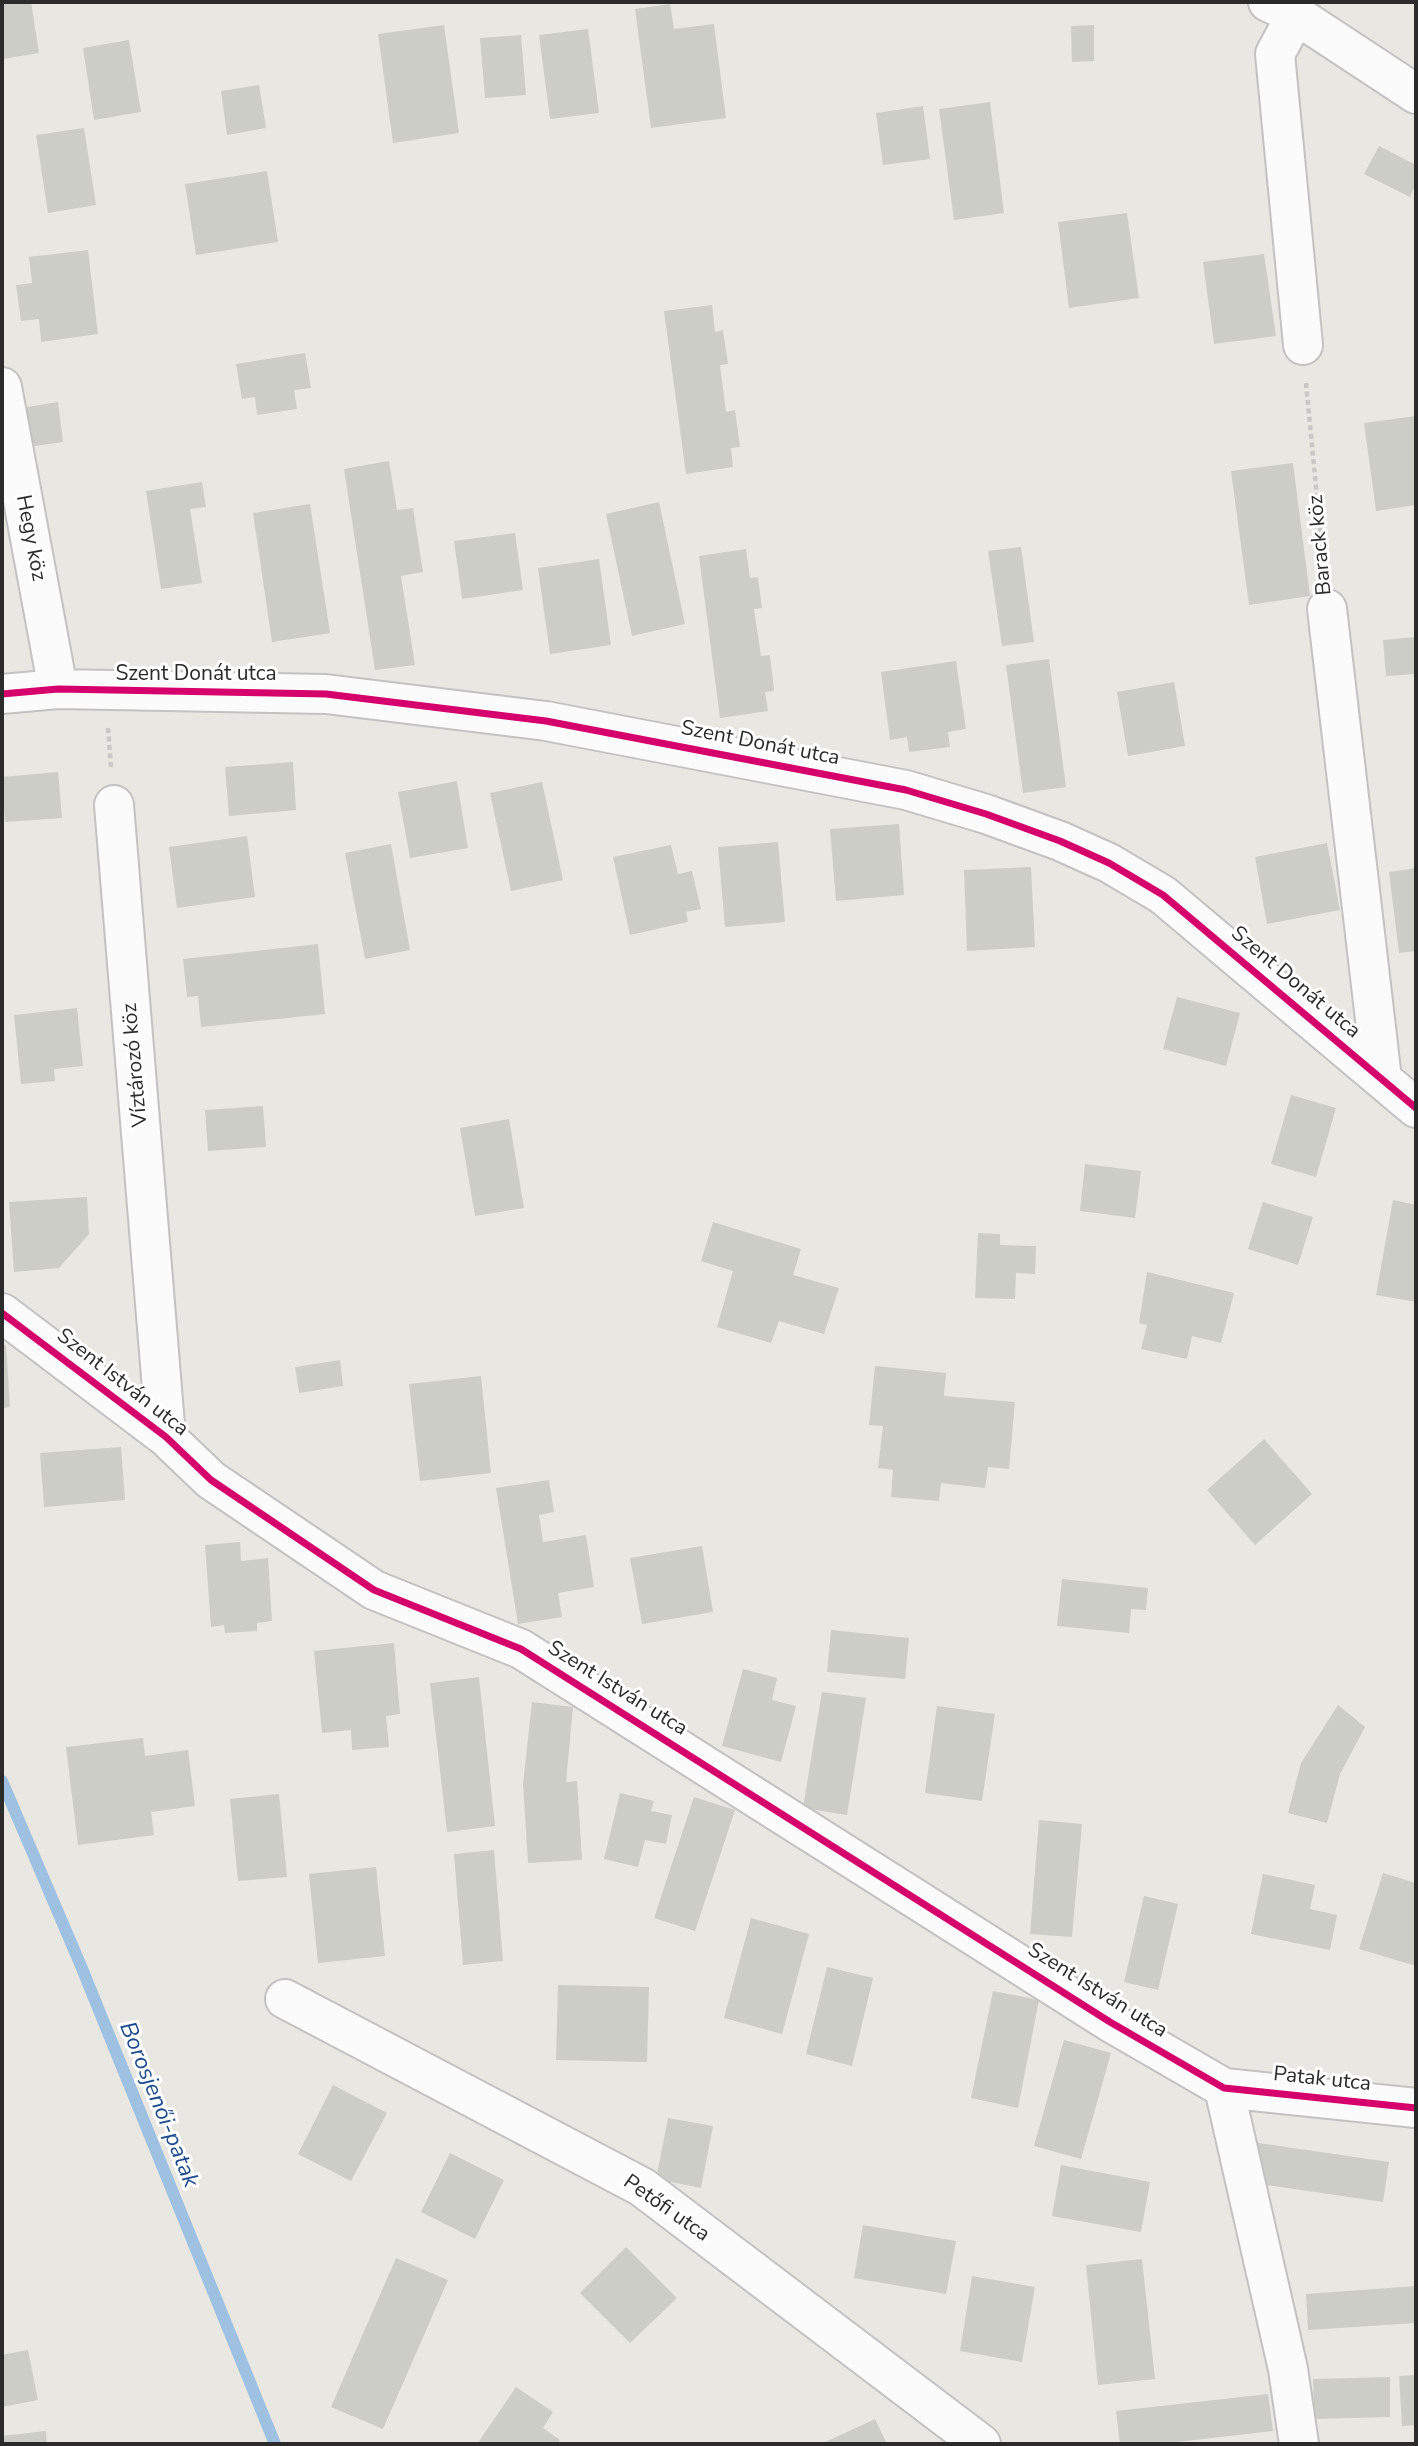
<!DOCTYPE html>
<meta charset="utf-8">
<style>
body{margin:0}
#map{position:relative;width:1418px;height:2446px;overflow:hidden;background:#e8e7e2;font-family:"Nunito Sans",sans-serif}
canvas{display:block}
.frame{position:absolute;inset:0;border:4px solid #2b2b2b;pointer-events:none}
</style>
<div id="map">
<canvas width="1418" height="2446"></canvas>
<div class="frame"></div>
</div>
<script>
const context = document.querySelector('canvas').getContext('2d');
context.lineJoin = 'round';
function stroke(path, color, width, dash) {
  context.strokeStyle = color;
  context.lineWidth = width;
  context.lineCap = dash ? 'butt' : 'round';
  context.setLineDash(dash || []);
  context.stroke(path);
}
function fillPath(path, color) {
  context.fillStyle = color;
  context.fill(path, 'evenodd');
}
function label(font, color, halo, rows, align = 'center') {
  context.font = font + ' "Nunito Sans",sans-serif';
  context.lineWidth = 6;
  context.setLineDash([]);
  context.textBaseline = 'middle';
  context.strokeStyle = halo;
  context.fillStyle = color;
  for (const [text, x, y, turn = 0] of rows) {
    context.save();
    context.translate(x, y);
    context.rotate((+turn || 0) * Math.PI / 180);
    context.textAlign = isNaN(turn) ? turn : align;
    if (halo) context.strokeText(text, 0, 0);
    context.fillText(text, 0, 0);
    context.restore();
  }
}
stroke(new Path2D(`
 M 2,1781 L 81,1966 L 275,2444`), '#9ec0e1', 12);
fillPath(new Path2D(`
 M 2,2 L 31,2 L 39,53 L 2,59 Z
 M 670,4 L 674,29 L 714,24 L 726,118 L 651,128 L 635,9 Z
 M 444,25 L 459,133 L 393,143 L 378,34 Z
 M 1094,25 L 1094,61 L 1072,62 L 1071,26 Z
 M 588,29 L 599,113 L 550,119 L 539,35 Z
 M 521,35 L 526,95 L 485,98 L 480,38 Z
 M 129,40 L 141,112 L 94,120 L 83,48 Z
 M 259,85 L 266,128 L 227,135 L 221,91 Z
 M 990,102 L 1004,213 L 954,220 L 939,109 Z
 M 923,106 L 930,159 L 883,165 L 876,113 Z
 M 84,128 L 96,205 L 48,213 L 36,135 Z
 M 1379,146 L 1416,165 L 1416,183 L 1410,197 L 1364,174 Z
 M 267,171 L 278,242 L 196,255 L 185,184 Z
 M 1127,213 L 1139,298 L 1069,308 L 1058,222 Z
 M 88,250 L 98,334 L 41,342 L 39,319 L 21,321 L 16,285 L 32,283 L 29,257 Z
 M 1264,254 L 1276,336 L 1214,344 L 1203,262 Z
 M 712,305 L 715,332 L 723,330 L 728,364 L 720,365 L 726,412 L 735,410 L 740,447 L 731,448 L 733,467 L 686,474 L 664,311 Z
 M 305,353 L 311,388 L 294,390 L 297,409 L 257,415 L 255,397 L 242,399 L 236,364 Z
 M 58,402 L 63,442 L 28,447 L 22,408 Z
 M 1416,416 L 1416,505 L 1376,511 L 1364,423 Z
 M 389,461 L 397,510 L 413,508 L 423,572 L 401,576 L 415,665 L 375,670 L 344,469 Z
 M 1293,463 L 1310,596 L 1249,605 L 1231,471 Z
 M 202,482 L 206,507 L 190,509 L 202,583 L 161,589 L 146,491 Z
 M 659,502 L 685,624 L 632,636 L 606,514 Z
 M 310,504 L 330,633 L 272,642 L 253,513 Z
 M 515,533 L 523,590 L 462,599 L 454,541 Z
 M 1021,547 L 1034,642 L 1002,646 L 988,551 Z
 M 746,549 L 750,578 L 758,577 L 762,608 L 754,609 L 761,656 L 770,655 L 774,691 L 765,692 L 768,711 L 720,718 L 699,556 Z
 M 599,559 L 611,645 L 550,654 L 538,568 Z
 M 1416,637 L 1416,674 L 1386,676 L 1383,640 Z
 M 1049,659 L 1066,787 L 1023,793 L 1006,665 Z
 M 956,661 L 966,729 L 948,732 L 950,747 L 909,752 L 907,737 L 890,740 L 881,672 Z
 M 1174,682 L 1185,746 L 1128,756 L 1117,692 Z
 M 293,762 L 296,810 L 229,816 L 225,767 Z
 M 58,772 L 62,818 L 5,822 L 2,777 Z
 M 457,781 L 468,848 L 410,858 L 398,792 Z
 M 542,782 L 563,880 L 511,891 L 490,793 Z
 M 899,824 L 904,895 L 836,901 L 830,829 Z
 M 247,836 L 255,897 L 177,908 L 169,847 Z
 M 778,842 L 785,922 L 725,927 L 718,847 Z
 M 1327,843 L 1340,910 L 1267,924 L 1255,857 Z
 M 391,844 L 410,950 L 365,959 L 345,853 Z
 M 671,845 L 678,874 L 692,871 L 701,909 L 686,912 L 688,922 L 630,935 L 613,857 Z
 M 1031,867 L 1035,947 L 967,951 L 964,870 Z
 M 1416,868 L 1416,951 L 1399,953 L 1389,872 Z
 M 318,944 L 325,1014 L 201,1027 L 198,996 L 187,997 L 183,959 Z
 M 1177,997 L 1240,1013 L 1226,1066 L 1163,1049 Z
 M 77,1008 L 83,1066 L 54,1069 L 55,1081 L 21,1084 L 14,1015 Z
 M 1291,1095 L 1336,1108 L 1316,1177 L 1271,1164 Z
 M 263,1106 L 266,1147 L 208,1151 L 205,1110 Z
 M 509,1119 L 524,1208 L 475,1216 L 460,1128 Z
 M 1085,1164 L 1141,1171 L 1135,1218 L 1080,1211 Z
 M 87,1197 L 89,1234 L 59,1268 L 14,1272 L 9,1202 Z
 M 1393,1200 L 1416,1205 L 1416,1302 L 1376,1295 Z
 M 1263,1202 L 1313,1217 L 1298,1265 L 1248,1249 Z
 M 713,1222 L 801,1249 L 793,1275 L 839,1288 L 824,1334 L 779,1321 L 771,1343 L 717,1327 L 733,1271 L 701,1261 Z
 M 978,1233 L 1000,1234 L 1000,1245 L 1036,1246 L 1035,1274 L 1016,1273 L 1015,1299 L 975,1298 Z
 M 1147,1272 L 1234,1293 L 1221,1343 L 1192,1336 L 1187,1359 L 1141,1349 L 1147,1325 L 1139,1323 Z
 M 2,1345 L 6,1345 L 10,1407 L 2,1408 Z
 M 340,1360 L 343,1386 L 299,1393 L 295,1367 Z
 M 875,1366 L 946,1373 L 944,1396 L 1015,1402 L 1009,1469 L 988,1467 L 985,1488 L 941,1483 L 939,1501 L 891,1497 L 893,1470 L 878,1468 L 883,1426 L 869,1425 Z
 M 481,1376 L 491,1473 L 420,1481 L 409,1384 Z
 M 1264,1439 L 1312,1494 L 1255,1545 L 1207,1490 Z
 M 121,1447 L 125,1500 L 44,1507 L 40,1453 Z
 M 549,1480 L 554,1512 L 539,1515 L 543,1542 L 586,1535 L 594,1587 L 558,1593 L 562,1617 L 518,1624 L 496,1488 Z
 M 240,1542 L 241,1561 L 268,1558 L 272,1621 L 257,1623 L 257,1631 L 225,1633 L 224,1625 L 211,1627 L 205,1545 Z
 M 702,1546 L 713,1612 L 642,1624 L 630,1558 Z
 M 1062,1579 L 1148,1588 L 1146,1610 L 1131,1609 L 1129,1633 L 1057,1626 Z
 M 831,1630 L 909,1638 L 905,1679 L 827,1672 Z
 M 394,1643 L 400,1714 L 386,1716 L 389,1747 L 352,1750 L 351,1730 L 322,1733 L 314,1651 Z
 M 743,1669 L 777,1678 L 772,1700 L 796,1706 L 781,1762 L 722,1746 Z
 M 479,1677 L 495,1826 L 447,1832 L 430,1683 Z
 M 822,1692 L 866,1698 L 847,1815 L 803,1808 Z
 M 532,1702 L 573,1707 L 566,1782 L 577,1781 L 582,1860 L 528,1863 L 523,1784 Z
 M 1338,1705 L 1365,1727 L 1340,1774 L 1327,1823 L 1288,1813 L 1301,1763 Z
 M 937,1706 L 995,1714 L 982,1801 L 925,1793 Z
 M 143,1738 L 145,1756 L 188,1750 L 195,1806 L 151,1812 L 154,1835 L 78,1845 L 66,1747 Z
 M 620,1793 L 654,1801 L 651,1811 L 672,1815 L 666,1844 L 645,1840 L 638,1867 L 604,1859 Z
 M 279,1794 L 287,1877 L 238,1881 L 230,1799 Z
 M 694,1797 L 735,1810 L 695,1931 L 654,1918 Z
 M 1039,1820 L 1082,1824 L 1072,1937 L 1030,1934 Z
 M 494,1850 L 503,1961 L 463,1965 L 454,1854 Z
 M 376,1867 L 385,1956 L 318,1963 L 309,1874 Z
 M 1383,1873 L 1416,1883 L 1416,1966 L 1359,1949 Z
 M 1263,1874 L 1315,1885 L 1310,1909 L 1337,1915 L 1330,1950 L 1251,1934 Z
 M 1144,1896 L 1178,1904 L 1158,1990 L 1124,1982 Z
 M 751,1918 L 809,1934 L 782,2034 L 724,2018 Z
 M 827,1967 L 873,1978 L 852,2066 L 806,2054 Z
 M 558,1985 L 649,1987 L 647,2062 L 556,2060 Z
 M 993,1991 L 1039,2000 L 1018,2108 L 971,2098 Z
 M 1064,2040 L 1111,2053 L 1081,2159 L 1034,2146 Z
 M 333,2085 L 387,2113 L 351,2181 L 298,2154 Z
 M 668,2118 L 713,2126 L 701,2188 L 656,2179 Z
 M 1252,2142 L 1389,2162 L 1383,2202 L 1246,2182 Z
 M 450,2153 L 504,2180 L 475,2239 L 421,2212 Z
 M 1061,2165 L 1150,2182 L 1141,2232 L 1052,2216 Z
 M 863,2225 L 956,2241 L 946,2294 L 854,2278 Z
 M 626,2247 L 677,2298 L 630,2343 L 580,2293 Z
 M 396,2258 L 448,2280 L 383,2429 L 331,2407 Z
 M 1142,2259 L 1155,2379 L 1098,2385 L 1086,2265 Z
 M 972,2276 L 1035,2287 L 1022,2362 L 960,2351 Z
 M 1416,2286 L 1416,2323 L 1308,2330 L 1306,2294 Z
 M 28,2350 L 38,2400 L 2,2407 L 2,2355 Z
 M 1416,2375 L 1416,2425 L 1402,2426 L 1399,2376 Z
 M 1390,2377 L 1390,2417 L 1314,2419 L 1313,2379 Z
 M 516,2387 L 553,2412 L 543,2428 L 560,2440 L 557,2444 L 477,2444 Z
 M 1268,2394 L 1273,2431 L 1159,2444 L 1120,2444 L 1116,2411 Z
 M 875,2419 L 887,2444 L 821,2444 Z
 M 46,2431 L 47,2444 L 2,2444 L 2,2436 Z`), '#cdcdc8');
const street = new Path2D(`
 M 1268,2 L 1296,15 L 1416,94
 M 1296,15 L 1275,54 L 1303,345
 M 2,387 L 58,689
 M 1327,609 L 1382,1079
 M 2,694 L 58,689 L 326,694 L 546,721 L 906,790 L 986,814 L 1060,841 L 1109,863 L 1163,895 L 1416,1108
 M 114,805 L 166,1437
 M 2,1313 L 166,1437 L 211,1480 L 374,1590 L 521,1649 L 1110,2022 L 1224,2088 L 1416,2108
 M 285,1999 L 642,2187 L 981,2444
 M 1224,2088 L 1288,2369 L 1299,2444`);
stroke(street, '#c2c2c2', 42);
stroke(new Path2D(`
 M 1306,383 L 1324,570
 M 108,728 L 111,768`), '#c8c8c7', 4.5, [5, 3.5]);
stroke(street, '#fcfbfb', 38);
stroke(new Path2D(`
 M 2,694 L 58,689 L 326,694 L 546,721 L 906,790 L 986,814 L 1060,841 L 1109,863 L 1163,895 L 1416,1108
 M 2,1313 L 166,1437 L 211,1480 L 374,1590 L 521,1649 L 1110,2022 L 1224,2088 L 1416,2108`), '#d6006c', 7);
label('21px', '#2b2b2b', '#fff', [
 ["Hegy köz",30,538,79],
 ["Barack köz",1321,545,-95],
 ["Szent Donát utca",196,675],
 ["Szent Donát utca",760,744,11],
 ["Szent Donát utca",1295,983,40],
 ["Víztározó köz",136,1065,-95],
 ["Szent István utca",122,1383,38],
 ["Szent István utca",617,1689,32],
 ["Szent István utca",1097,1991,32],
 ["Patak utca",1322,2080,6],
 ["Petőfi utca",666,2209,35]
]);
label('italic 23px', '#1d4c8e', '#fff', [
 ["Borosjenői-patak",158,2105,68]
]);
</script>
